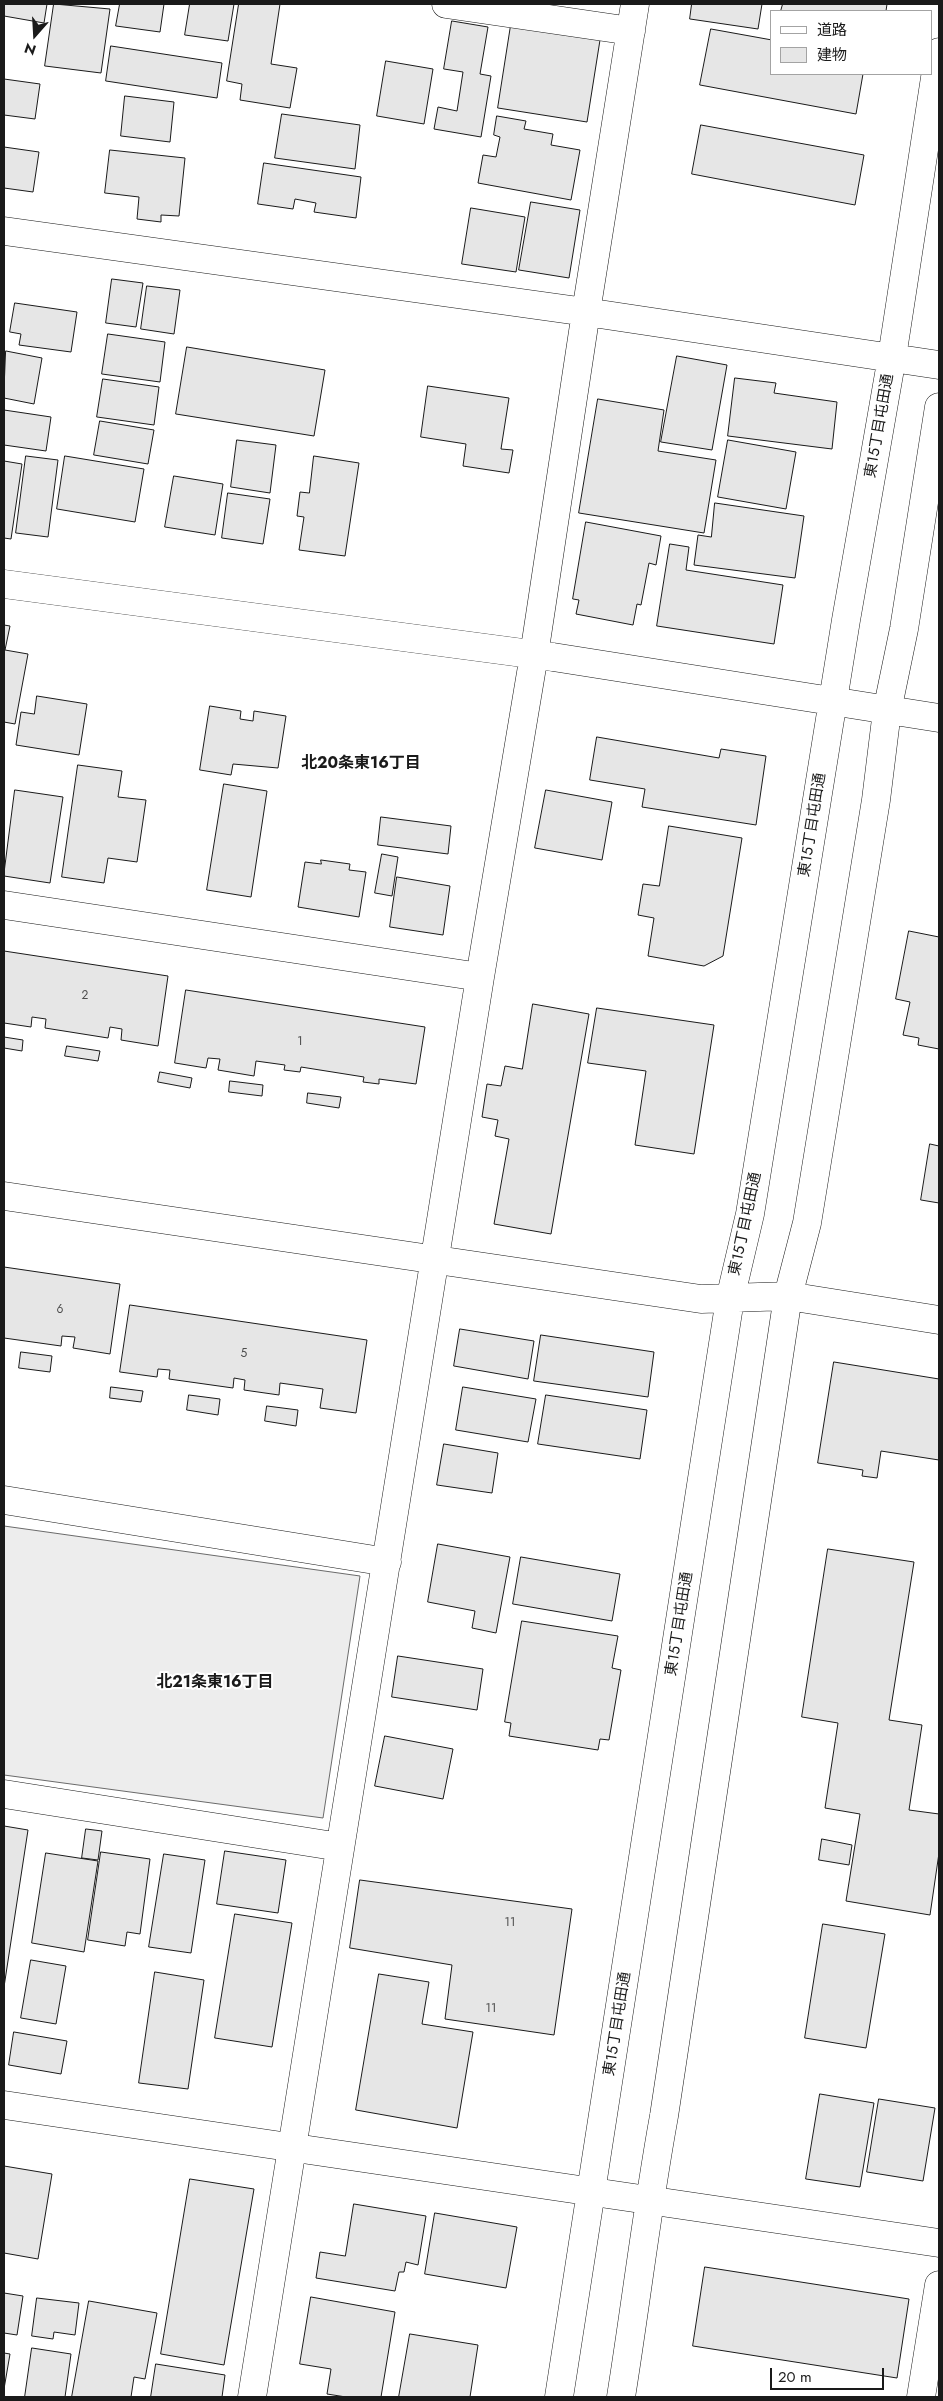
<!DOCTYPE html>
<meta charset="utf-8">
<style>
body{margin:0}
#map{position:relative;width:943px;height:2401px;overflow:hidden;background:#fff;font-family:Jost,"Noto Sans JP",sans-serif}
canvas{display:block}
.frame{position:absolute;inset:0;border:5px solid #1a1a1a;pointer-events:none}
.legend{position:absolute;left:770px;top:10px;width:162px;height:65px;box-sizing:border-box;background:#fff;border:1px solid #a3a3a3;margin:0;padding:6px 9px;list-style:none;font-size:15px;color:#1a1a1a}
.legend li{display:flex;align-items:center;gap:10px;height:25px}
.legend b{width:25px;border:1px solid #a3a3a3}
.north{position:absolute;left:10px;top:10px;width:50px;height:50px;-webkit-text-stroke:4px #fff;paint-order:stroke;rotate:199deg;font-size:14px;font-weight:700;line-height:20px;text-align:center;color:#1a1a1a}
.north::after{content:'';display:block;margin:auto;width:18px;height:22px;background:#1a1a1a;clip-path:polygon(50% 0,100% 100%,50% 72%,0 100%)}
.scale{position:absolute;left:770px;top:2368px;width:114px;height:22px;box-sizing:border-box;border:2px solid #1a1a1a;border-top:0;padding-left:6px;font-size:15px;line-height:18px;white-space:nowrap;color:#1a1a1a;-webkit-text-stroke:4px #fff;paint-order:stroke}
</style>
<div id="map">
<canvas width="943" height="2401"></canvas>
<div class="frame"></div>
<ul class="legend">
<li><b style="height:6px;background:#fff"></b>道路</li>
<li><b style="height:14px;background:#e6e6e6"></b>建物</li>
</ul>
<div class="north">N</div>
<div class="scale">20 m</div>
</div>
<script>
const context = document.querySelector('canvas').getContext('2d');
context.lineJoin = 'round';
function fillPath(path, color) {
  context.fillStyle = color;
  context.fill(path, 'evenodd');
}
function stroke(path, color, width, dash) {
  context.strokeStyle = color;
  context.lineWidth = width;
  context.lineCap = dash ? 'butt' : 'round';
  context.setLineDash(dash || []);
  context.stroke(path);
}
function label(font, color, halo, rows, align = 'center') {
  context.font = font + ' Jost,"Noto Sans JP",sans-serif';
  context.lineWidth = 4;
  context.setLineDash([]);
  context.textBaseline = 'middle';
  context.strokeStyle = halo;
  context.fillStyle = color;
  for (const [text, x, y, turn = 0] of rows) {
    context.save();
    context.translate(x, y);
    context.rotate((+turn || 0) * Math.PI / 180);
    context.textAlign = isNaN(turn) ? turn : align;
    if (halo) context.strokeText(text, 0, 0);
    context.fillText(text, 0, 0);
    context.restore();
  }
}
const parking = new Path2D(`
 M 4,1526 L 360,1576 L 323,1818 L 4,1775 Z`);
fillPath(parking, '#ededed');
stroke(parking, '#6a6a6a', 1);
const building = new Path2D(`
 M 4,4 L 47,4 L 44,23 L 4,16 Z
 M 54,4 L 110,9 L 101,73 L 45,66 Z
 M 120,4 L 164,4 L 160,32 L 116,26 Z
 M 190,4 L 234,4 L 228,41 L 185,35 Z
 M 239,4 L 280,4 L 271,64 L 297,68 L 290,108 L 240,100 L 242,84 L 227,81 Z
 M 692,4 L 762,4 L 758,29 L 690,19 Z
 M 783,4 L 887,4 L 886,11 L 781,11 Z
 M 452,21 L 488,27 L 480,74 L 491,76 L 481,137 L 434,129 L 438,107 L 457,111 L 463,72 L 444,69 Z
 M 511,25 L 600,40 L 587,122 L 498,108 Z
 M 711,29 L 772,40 L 772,74 L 863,74 L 856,114 L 700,85 Z
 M 111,46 L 222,63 L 217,98 L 106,81 Z
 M 386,61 L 433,69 L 424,124 L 377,116 Z
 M 4,79 L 40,84 L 35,119 L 4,115 Z
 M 125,96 L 174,102 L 170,142 L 121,136 Z
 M 282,114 L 360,125 L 355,169 L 275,158 Z
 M 497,116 L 526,121 L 524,129 L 553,134 L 551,145 L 580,150 L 571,200 L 478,183 L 483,155 L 496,157 L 500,137 L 494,135 Z
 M 701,125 L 864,155 L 855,205 L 692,174 Z
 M 4,147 L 39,152 L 33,192 L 4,188 Z
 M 110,150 L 185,158 L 179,216 L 161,215 L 161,222 L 137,219 L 139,197 L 105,193 Z
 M 264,163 L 361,177 L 356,218 L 314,212 L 316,203 L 295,199 L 293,209 L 258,204 Z
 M 531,202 L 580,210 L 569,278 L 519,270 Z
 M 471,208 L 525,217 L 516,272 L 462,264 Z
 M 112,279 L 143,283 L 136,327 L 106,323 Z
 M 147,286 L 180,290 L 174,334 L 141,329 Z
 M 15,303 L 77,312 L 71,352 L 19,345 L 21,334 L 10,332 Z
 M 108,334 L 165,342 L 160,382 L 102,374 Z
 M 187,347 L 325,370 L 314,436 L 176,414 Z
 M 6,351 L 42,358 L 34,404 L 4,398 Z
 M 677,356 L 727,365 L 712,450 L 661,442 Z
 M 735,378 L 776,383 L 774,393 L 837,402 L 832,449 L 728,436 Z
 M 103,379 L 159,387 L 154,425 L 97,417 Z
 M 428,386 L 509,398 L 501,449 L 513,450 L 509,473 L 463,466 L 466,444 L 421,437 Z
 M 598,399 L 664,410 L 658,451 L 716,460 L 704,533 L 579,513 Z
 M 4,410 L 51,417 L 46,451 L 4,445 Z
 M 100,421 L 154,430 L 148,464 L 94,455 Z
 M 237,440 L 276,445 L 270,493 L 231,487 Z
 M 728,440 L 796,452 L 786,509 L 718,497 Z
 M 26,456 L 58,460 L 48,537 L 16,533 Z
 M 65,456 L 144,469 L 135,522 L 57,509 Z
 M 314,456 L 359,463 L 345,556 L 299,550 L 304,517 L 297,516 L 300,492 L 309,493 Z
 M 4,461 L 22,464 L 11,539 L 4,538 Z
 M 174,476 L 223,484 L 215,535 L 165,527 Z
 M 228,493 L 270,499 L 263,544 L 222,538 Z
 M 715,503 L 804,516 L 795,578 L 694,565 L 698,535 L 711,537 Z
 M 586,522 L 661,536 L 656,565 L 649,563 L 641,605 L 637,604 L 633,625 L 576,614 L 579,600 L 573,599 Z
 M 670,544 L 689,547 L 686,570 L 783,585 L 774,644 L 657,626 Z
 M 4,625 L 10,626 L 5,650 L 28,654 L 15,724 L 4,722 Z
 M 37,696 L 87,704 L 79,755 L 16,745 L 21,712 L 34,714 Z
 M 210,706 L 241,711 L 240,719 L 253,721 L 254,711 L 286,716 L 278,768 L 233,764 L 231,775 L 200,770 Z
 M 597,737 L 719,758 L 721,749 L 766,756 L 756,825 L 642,807 L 645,789 L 590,780 Z
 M 78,765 L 122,771 L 118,797 L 146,800 L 137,862 L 108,858 L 104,883 L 62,877 Z
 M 224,784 L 267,791 L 251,897 L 207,890 Z
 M 15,790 L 63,797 L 50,883 L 4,876 Z
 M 546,790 L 612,802 L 602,860 L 535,848 Z
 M 381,817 L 451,826 L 448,854 L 378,845 Z
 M 669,826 L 742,838 L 723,956 L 704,966 L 648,956 L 654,918 L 638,915 L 643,884 L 659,886 Z
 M 382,854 L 398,857 L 392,896 L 375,893 Z
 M 321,860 L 350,864 L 349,870 L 366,872 L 359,917 L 298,907 L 305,862 L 321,864 Z
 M 397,877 L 450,886 L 443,935 L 390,927 Z
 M 909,931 L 939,937 L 939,1049 L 918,1045 L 919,1038 L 903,1035 L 910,1002 L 896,999 Z
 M 4,951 L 168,976 L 158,1046 L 121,1040 L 122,1029 L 110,1027 L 108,1038 L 45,1028 L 46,1019 L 32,1017 L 31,1027 L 4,1023 Z
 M 186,990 L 425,1027 L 416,1084 L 379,1079 L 379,1084 L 363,1082 L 364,1077 L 301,1067 L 300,1072 L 284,1070 L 285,1065 L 256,1061 L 254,1076 L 218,1070 L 220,1059 L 208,1058 L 206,1068 L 175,1063 Z
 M 533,1004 L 589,1014 L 551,1234 L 494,1224 L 509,1139 L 495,1136 L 498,1120 L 482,1117 L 487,1084 L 501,1086 L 505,1066 L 522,1069 Z
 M 597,1008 L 714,1025 L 694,1154 L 635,1145 L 646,1071 L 588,1063 Z
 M 4,1037 L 23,1040 L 22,1051 L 4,1048 Z
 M 67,1046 L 100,1051 L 98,1061 L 65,1056 Z
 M 160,1072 L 192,1078 L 190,1088 L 158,1082 Z
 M 230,1081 L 263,1085 L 262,1096 L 229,1092 Z
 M 308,1093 L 341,1097 L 339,1108 L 307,1103 Z
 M 930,1144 L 939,1146 L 939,1203 L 921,1200 Z
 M 4,1267 L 120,1284 L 110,1354 L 73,1348 L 75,1337 L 62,1336 L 61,1346 L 4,1338 Z
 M 130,1305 L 367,1340 L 356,1413 L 320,1408 L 323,1389 L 280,1383 L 279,1395 L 244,1390 L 245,1380 L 234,1378 L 233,1388 L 169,1379 L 170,1370 L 158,1369 L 157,1377 L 120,1372 Z
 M 460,1329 L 534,1341 L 528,1379 L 454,1366 Z
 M 541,1335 L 654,1352 L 648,1397 L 534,1381 Z
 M 21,1352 L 52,1356 L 50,1372 L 19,1368 Z
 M 834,1362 L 939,1379 L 939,1460 L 881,1451 L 877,1478 L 862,1476 L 863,1470 L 818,1463 Z
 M 111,1387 L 143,1391 L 141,1402 L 110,1398 Z
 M 463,1387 L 536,1399 L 528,1442 L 456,1430 Z
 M 189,1395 L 220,1399 L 218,1415 L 187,1410 Z
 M 546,1395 L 647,1410 L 640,1459 L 538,1444 Z
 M 267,1406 L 298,1410 L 296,1426 L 265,1421 Z
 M 444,1444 L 498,1453 L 492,1493 L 437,1485 Z
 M 438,1544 L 510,1557 L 496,1633 L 472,1628 L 475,1611 L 428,1602 Z
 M 828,1549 L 914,1562 L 889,1720 L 922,1725 L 909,1810 L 939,1814 L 939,1853 L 930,1915 L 846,1901 L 860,1814 L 825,1808 L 838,1723 L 802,1717 Z
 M 521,1557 L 620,1574 L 612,1621 L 513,1604 Z
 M 522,1621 L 618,1636 L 612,1668 L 621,1670 L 609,1740 L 600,1739 L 598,1750 L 509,1736 L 511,1723 L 505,1722 Z
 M 398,1656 L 483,1669 L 477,1710 L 392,1697 Z
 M 385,1736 L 453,1749 L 443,1799 L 375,1786 Z
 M 4,1826 L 28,1830 L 4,1987 Z
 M 86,1829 L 102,1831 L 98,1860 L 82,1858 Z
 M 822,1839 L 852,1845 L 849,1865 L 819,1860 Z
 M 225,1851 L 286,1860 L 278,1913 L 217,1904 Z
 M 101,1852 L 150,1859 L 140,1934 L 127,1932 L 125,1946 L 88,1940 Z
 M 46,1853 L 98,1861 L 84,1952 L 32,1943 Z
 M 164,1854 L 205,1860 L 191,1953 L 149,1947 Z
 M 360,1880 L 572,1909 L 554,2035 L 445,2019 L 452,1965 L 350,1948 Z
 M 235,1914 L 292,1923 L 272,2047 L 215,2038 Z
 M 823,1924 L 885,1934 L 866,2048 L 805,2038 Z
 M 31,1960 L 66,1966 L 56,2024 L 21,2018 Z
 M 155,1972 L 204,1980 L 188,2089 L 139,2083 Z
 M 379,1974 L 429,1982 L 422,2024 L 473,2032 L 457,2128 L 356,2110 Z
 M 14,2032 L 67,2041 L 61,2074 L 9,2065 Z
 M 820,2094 L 874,2103 L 860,2187 L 806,2179 Z
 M 879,2099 L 935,2108 L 923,2181 L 867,2172 Z
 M 4,2166 L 52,2174 L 38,2259 L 4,2253 Z
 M 190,2179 L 254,2189 L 224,2365 L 161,2354 Z
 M 354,2204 L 426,2216 L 418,2265 L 406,2262 L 404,2272 L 399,2272 L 395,2291 L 316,2278 L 320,2252 L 345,2256 Z
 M 435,2213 L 517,2227 L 506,2288 L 425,2274 Z
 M 705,2267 L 909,2299 L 897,2378 L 693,2346 Z
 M 4,2293 L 23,2296 L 17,2335 L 4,2333 Z
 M 311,2297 L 395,2312 L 381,2397 L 346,2397 L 327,2394 L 331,2369 L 300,2364 Z
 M 37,2298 L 79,2303 L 75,2335 L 54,2332 L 53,2339 L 32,2336 Z
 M 89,2301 L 157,2313 L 145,2379 L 134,2377 L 131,2397 L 72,2397 Z
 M 410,2334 L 478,2345 L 470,2397 L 399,2397 Z
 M 32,2348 L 71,2354 L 65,2397 L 25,2397 Z
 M 4,2353 L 10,2354 L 4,2389 Z
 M 156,2364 L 225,2375 L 222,2397 L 151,2397 Z`);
fillPath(building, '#e6e6e6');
stroke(building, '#1a1a1a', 1);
const minor = new Path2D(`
 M 446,4 L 631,31
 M 4,231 L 586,312 L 939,365
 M 4,584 L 553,657 L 939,718
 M 4,905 L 480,977
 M 4,1196 L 701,1299 L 788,1296 L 939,1320
 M 4,1500 L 387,1562
 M 4,1794 L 340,1847
 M 4,2105 L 939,2243
 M 252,2397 L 480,977 L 534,655 L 586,312 L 635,4
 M 559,2397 L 730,1299 L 750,1214 L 846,620 L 892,357 L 939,52
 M 621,2397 C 636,2303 647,2209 664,2116 L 788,1296 L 807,1223 L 876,800 L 887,711 L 904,629 L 939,407
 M 921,2397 L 939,2285`);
stroke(minor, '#1a1a1a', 29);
stroke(minor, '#fff', 28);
label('12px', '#4d4d4d', null, [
 ["2",85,996],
 ["1",300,1042],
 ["6",60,1310],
 ["5",244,1354],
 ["11",510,1923],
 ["11",491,2009]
]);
label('15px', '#1a1a1a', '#fff', [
 ["東15丁目屯田通",880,426,-80],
 ["東15丁目屯田通",813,825,-81],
 ["東15丁目屯田通",746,1224,-78],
 ["東15丁目屯田通",680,1624,-81],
 ["東15丁目屯田通",618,2024,-81]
]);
label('bold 16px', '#1a1a1a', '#fff', [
 ["北20条東16丁目",361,764],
 ["北21条東16丁目",215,1683]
]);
</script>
